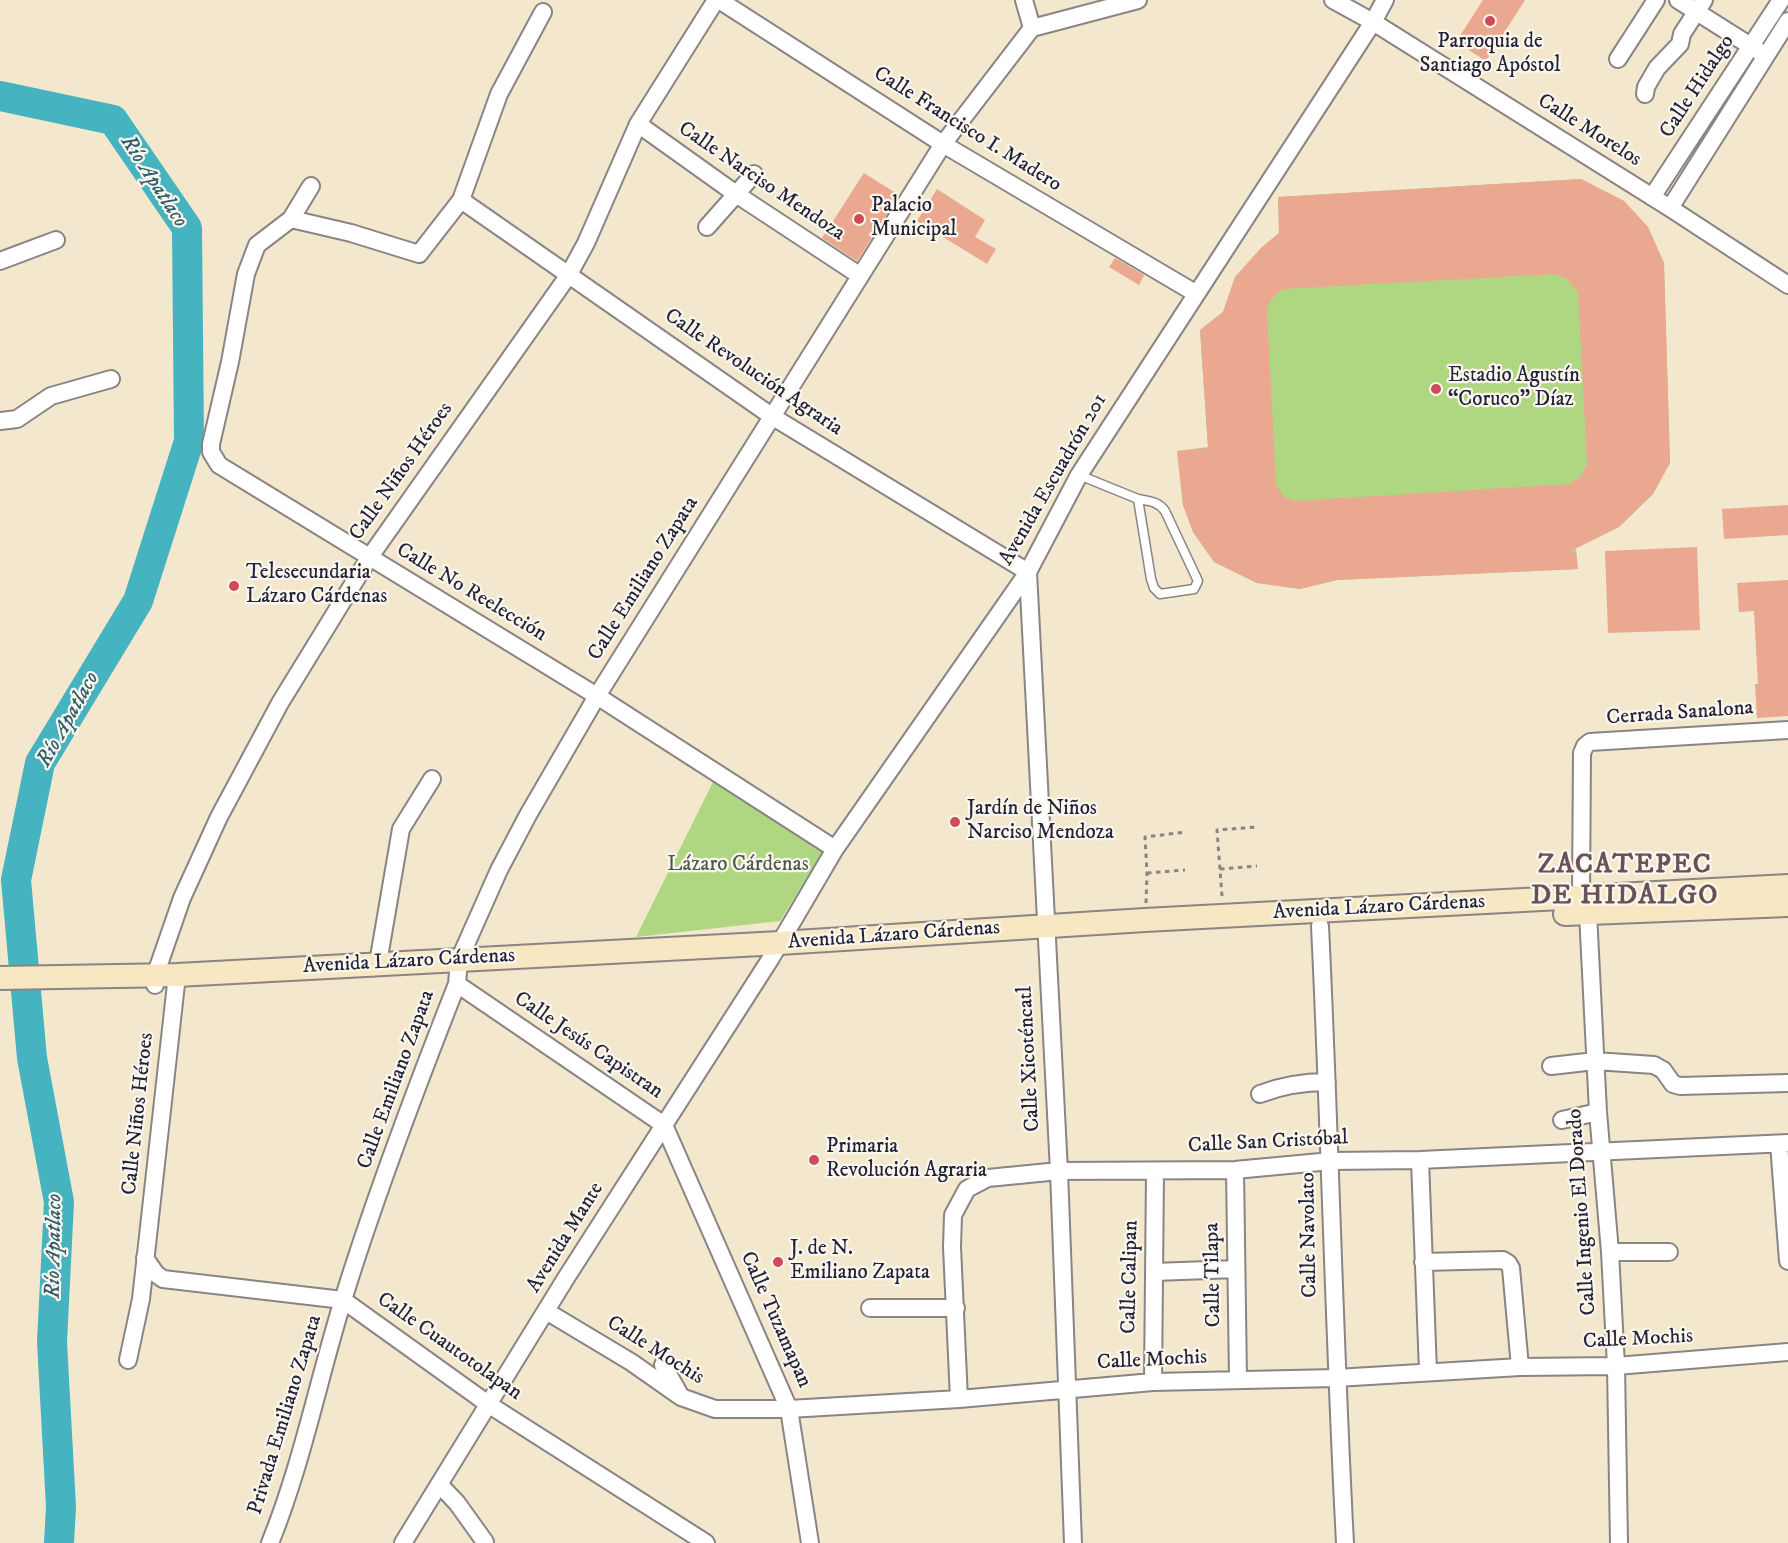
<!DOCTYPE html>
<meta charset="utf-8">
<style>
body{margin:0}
canvas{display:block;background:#f3e7cd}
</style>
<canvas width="1788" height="1543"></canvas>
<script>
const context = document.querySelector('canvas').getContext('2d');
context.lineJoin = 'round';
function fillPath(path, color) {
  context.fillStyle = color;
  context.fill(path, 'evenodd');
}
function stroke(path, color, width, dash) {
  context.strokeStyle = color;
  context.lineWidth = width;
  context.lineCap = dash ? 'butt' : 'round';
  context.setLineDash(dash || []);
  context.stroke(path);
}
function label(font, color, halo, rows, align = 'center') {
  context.font = font + ' "IM FELL DW Pica",serif';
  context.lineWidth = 4.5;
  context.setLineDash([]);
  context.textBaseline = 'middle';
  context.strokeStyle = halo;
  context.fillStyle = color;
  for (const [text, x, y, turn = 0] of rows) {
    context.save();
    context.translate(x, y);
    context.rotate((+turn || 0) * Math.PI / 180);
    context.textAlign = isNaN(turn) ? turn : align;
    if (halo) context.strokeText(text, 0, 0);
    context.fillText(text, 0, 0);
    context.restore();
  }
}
fillPath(new Path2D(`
 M 1581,179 L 1624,201 L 1648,227 L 1664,263 L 1670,463 L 1653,494 L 1619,527 L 1576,548 L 1578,569 L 1337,580 L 1300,589 L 1257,583 L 1214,562 L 1193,532 L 1183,505 L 1177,451 L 1208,447 L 1200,330 L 1223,312 L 1235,277 L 1261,248 L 1279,233 L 1278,197 Z
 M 714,780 L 823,851 L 780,921 L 636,937 Z`), '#afd782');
stroke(new Path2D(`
 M 0,96 L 113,120 L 187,228 L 189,441 L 138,601 L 40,763 L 16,880 L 32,1058 L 59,1202 L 52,1342 L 61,1507 L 59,1543`), '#45b4c0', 30);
fillPath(new Path2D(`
 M 1483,0 L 1525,0 L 1486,61 L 1456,42 Z
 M 864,173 L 899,195 L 857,261 L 822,238 Z
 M 1581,179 L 1624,201 L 1648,227 L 1664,263 L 1670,463 L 1653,494 L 1619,527 L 1567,553 L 1576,552 L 1578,569 L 1337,580 L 1300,589 L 1257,583 L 1214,562 L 1193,532 L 1183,505 L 1177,451 L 1208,448 L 1200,330 L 1223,312 L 1235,277 L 1261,248 L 1279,233 L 1278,197 ZM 1555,274 L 1567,279 L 1578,292 L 1587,464 L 1581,476 L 1570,484 L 1296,501 L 1284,497 L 1276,485 L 1267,309 L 1272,298 L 1283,289 Z
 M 937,189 L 985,220 L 975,237 L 996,249 L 987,264 L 917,221 Z
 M 1115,258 L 1144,275 L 1139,285 L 1109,267 Z
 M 1788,505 L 1788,535 L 1724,539 L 1722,509 Z
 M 1697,547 L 1700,630 L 1608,633 L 1605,551 Z
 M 1788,580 L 1788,716 L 1757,718 L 1755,684 L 1758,684 L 1754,611 L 1739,612 L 1737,583 Z`), '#eba890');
const lane = new Path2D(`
 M 1079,475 L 1138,499 L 1151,579 L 1154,588 L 1160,594 L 1194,589 L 1198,581 L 1165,511 C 1158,501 1148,501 1138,499`);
const street = new Path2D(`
 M 719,0 L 943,144 L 1195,293
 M 1024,0 L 1032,28
 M 1333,0 L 1373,22 L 1670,208 L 1788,285
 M 1678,0 L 1760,52
 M 1618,59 L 1656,0
 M 1645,94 L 1646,87 L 1657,68 L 1680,44 L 1682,34 L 1704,0
 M 638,124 L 736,194 L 859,275
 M 311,186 L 291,219 L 257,245 L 246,274 L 230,362 L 211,444 L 211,452 L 219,465 L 597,696 L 835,849
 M 1652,197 L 1781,0
 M 461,200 L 773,417 L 1028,572 L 1059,1171 L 1073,1543
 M 1670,208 L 1788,21
 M 291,219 L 351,233 L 419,254 L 461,200 L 499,94 L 543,12
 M 707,227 L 754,174
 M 0,261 L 56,240
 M 0,421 L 17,419 L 51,396 L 111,379
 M 1581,898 L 1582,753 L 1585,746 L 1590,742 L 1788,730
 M 1588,913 L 1598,1112 L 1610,1252 L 1616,1366 L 1619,1543
 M 1320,926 C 1330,1132 1334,1337 1345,1543
 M 378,963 L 401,829 L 432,779
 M 457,984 L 664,1125 L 789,1409 L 810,1543
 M 155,985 L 155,976 L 182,898 L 219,817 L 280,703 L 369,558 L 568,276 L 586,243 L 638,124 L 716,0
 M 1551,1066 L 1595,1061 L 1654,1065 L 1663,1070 L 1673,1084 L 1680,1086 L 1788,1083
 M 1260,1094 C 1283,1085 1303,1082 1327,1082
 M 1562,1120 L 1598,1112
 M 1779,1144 L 1788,1261
 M 1420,1160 L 1428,1372
 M 1235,1170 L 1238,1379
 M 1610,1252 L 1669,1252
 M 145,1258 L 156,1274 L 163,1279 L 343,1300 L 488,1404 L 706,1543
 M 1423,1262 L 1503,1260 L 1508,1263 L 1511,1268 L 1520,1367
 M 1154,1272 L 1236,1269
 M 870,1308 L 956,1308
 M 546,1311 L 631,1362 L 681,1397 L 715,1409 L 789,1409 L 959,1399 L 1153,1382 L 1336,1378 L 1520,1367 L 1616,1366 L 1788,1352
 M 128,1360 L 141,1299 L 177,975
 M 663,1365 L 680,1395
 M 1153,1382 L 1155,1172
 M 959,1399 L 952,1247 L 953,1215 L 967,1189 L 988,1178 L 1059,1171 L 1235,1170 L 1331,1161 L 1420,1160 L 1788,1143
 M 439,1484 L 457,1503 L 485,1542
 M 270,1543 C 302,1464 318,1381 343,1300 C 376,1193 416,1088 457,984 L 459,960 L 499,870 L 528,815 L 597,696 L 943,144 L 1032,28 L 1138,0
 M 403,1543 L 566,1278 L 771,958 L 835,849 L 1028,572 L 1079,475 L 1373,22 L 1385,0`);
const secondary = new Path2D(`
 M 1565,914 L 1788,905
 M 0,978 L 177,975 L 780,943 L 1145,920 L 1788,886`);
stroke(lane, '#8a8484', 11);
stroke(street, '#8a8484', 20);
stroke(secondary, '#8a8484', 26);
stroke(new Path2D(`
 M 1220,869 L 1257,866
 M 1147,873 L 1185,870
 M 1222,896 L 1217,830 L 1258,827
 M 1146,903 L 1147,873 L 1145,837 L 1186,832`), '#8a8484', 3, [4.5, 4.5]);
stroke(lane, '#fff', 8);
stroke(street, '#fff', 16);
stroke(secondary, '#f7e8c3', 22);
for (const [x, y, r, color] of [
 [1490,21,6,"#d1495b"],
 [859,219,6,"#d1495b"],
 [1436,389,6,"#d1495b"],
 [234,586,6,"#d1495b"],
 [955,822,6,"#d1495b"],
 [814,1160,6,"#d1495b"],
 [778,1262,6,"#d1495b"]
]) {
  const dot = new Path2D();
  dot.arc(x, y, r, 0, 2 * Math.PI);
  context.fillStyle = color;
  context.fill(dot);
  stroke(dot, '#fbf7ec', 2);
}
label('21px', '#22223b', '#fbf7ec', [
 ["Parroquia de",1490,43,"center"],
 ["Santiago Apóstol",1490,67,"center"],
 ["Palacio",871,207],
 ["Municipal",871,231],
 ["Estadio Agustín",1448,377],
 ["“Coruco” Díaz",1448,401],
 ["Telesecundaria",246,574],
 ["Lázaro Cárdenas",246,598],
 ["Jardín de Niños",967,810],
 ["Narciso Mendoza",967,834],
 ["Primaria",826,1148],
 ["Revolución Agraria",826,1172],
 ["J. de N.",790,1250],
 ["Emiliano Zapata",790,1274]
], 'left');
label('21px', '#22223b', '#fbf7ec', [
 ["Calle Hidalgo",1698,87,-57],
 ["Calle Francisco I. Madero",967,130,32],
 ["Calle Morelos",1589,131,32],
 ["Calle Narciso Mendoza",761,182,34],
 ["Calle Revolución Agraria",753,373,34],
 ["Calle Niños Héroes",402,472,-55],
 ["Avenida Escuadrón 201",1054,480,-60],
 ["Calle Emiliano Zapata",644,579,-58],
 ["Calle No Reelección",471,593,31],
 ["Cerrada Sanalona",1680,714,-4],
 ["Avenida Lázaro Cárdenas",1379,908,-3],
 ["Avenida Lázaro Cárdenas",894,936,-4],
 ["Avenida Lázaro Cárdenas",409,962,-3],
 ["Calle Jesús Capistran",588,1046,34],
 ["Calle Xicoténcatl",1030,1059,-93],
 ["Calle Emiliano Zapata",397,1080,-70],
 ["Calle Niños Héroes",139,1114,-84],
 ["Calle San Cristóbal",1268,1143,-3],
 ["Calle Ingenio El Dorado",1583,1212,-94],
 ["Calle Navolato",1310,1235,-91],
 ["Avenida Mante",566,1238,-58],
 ["Calle Tilapa",1214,1275,-91],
 ["Calle Calipan",1131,1277,-89],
 ["Calle Tuzamapan",775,1320,66],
 ["Calle Mochis",1638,1340,-3],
 ["Calle Cuautotolapan",449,1347,35],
 ["Calle Mochis",655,1351,32],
 ["Calle Mochis",1152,1361,-3],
 ["Privada Emiliano Zapata",286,1415,-73]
]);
label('21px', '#4c5850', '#fbf7ec', [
 ["Lázaro Cárdenas",738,866]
]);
label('italic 22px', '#305c70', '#fbf7ec', [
 ["Río Apatlaco",153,182,57],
 ["Río Apatlaco",69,720,-61],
 ["Río Apatlaco",55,1246,-89]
]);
context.letterSpacing = '1.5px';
label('bold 27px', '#685159', '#fbf7ec', [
 ["ZACATEPEC",1625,866],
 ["DE HIDALGO",1625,897]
]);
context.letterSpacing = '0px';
</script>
